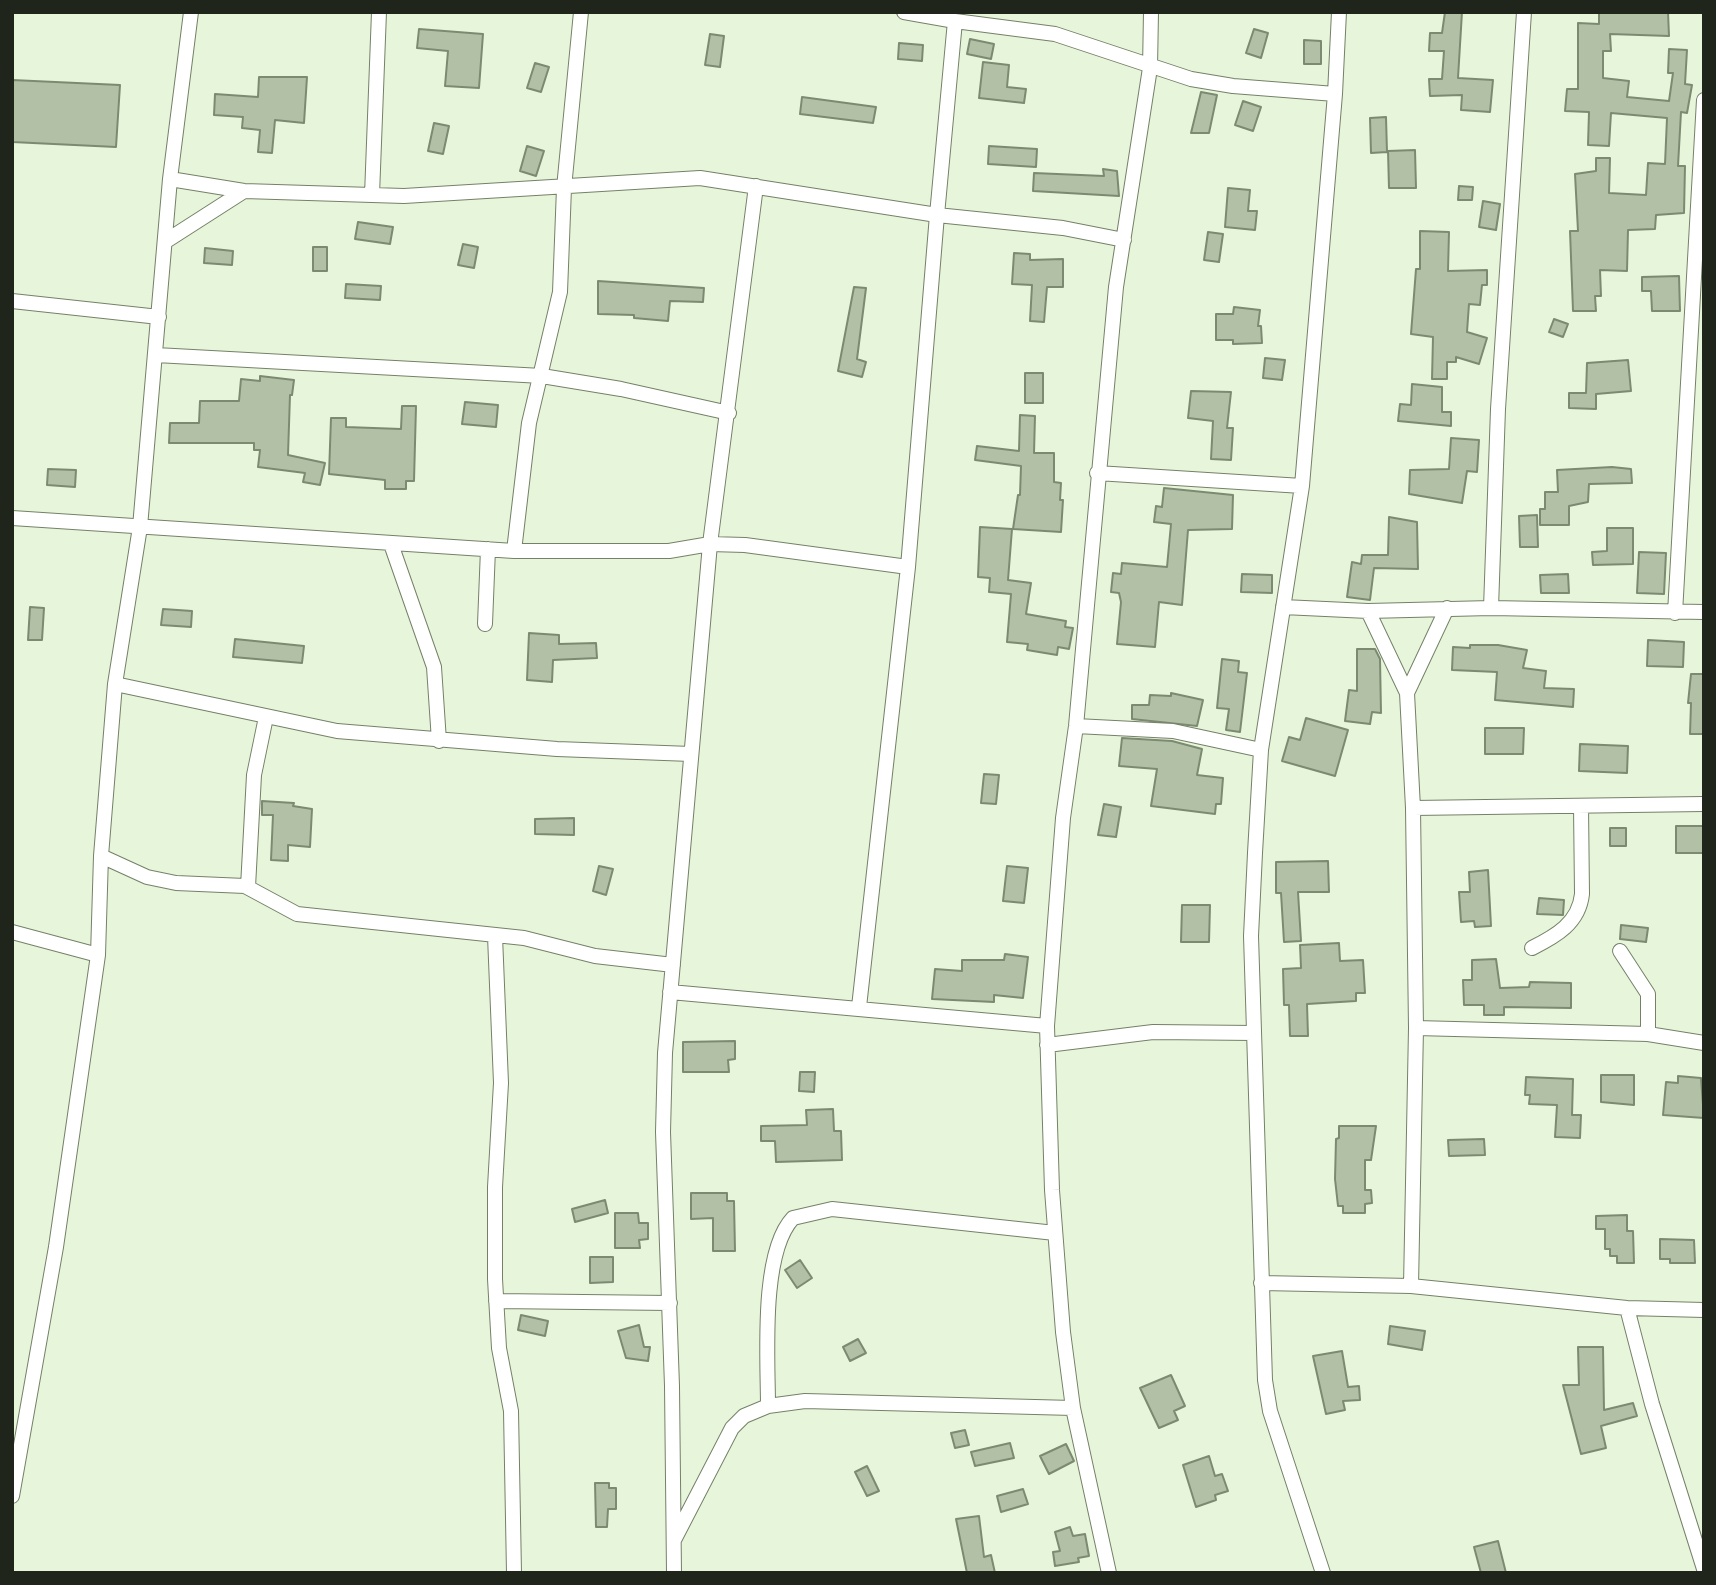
<!DOCTYPE html>
<style>
body{margin:0}
#map{position:relative;width:1716px;height:1585px;overflow:hidden;background:#e7f6db;font-family:Ubuntu,sans-serif}
canvas{display:block}
.frame{position:absolute;inset:0;border:14px solid #20251b;pointer-events:none}
</style>
<div id="map">
<canvas width="1716" height="1585"></canvas>
<div class="frame"></div>
</div>
<script>
const context = document.querySelector('canvas').getContext('2d');
context.lineJoin = 'round';
function fillPath(path, color) {
  context.fillStyle = color;
  context.fill(path, 'evenodd');
}
function stroke(path, color, width, dash) {
  context.strokeStyle = color;
  context.lineWidth = width;
  context.lineCap = dash ? 'butt' : 'round';
  context.setLineDash(dash || []);
  context.stroke(path);
}
const building = new Path2D(`
 M 1445,12 L 1462,12 L 1458,78 L 1493,80 L 1490,112 L 1461,110 L 1462,95 L 1430,96 L 1429,79 L 1442,79 L 1444,51 L 1429,51 L 1430,33 L 1442,33 Z
 M 1599,12 L 1668,12 L 1669,36 L 1610,34 L 1611,51 L 1603,51 L 1603,78 L 1629,81 L 1627,97 L 1669,101 L 1673,73 L 1668,73 L 1669,49 L 1687,50 L 1685,84 L 1692,85 L 1687,113 L 1681,112 L 1678,166 L 1685,166 L 1684,213 L 1656,215 L 1655,229 L 1628,230 L 1627,271 L 1600,270 L 1601,296 L 1595,296 L 1596,311 L 1573,311 L 1570,231 L 1578,231 L 1575,174 L 1596,171 L 1596,158 L 1610,158 L 1609,193 L 1646,195 L 1648,163 L 1665,164 L 1667,118 L 1611,113 L 1609,146 L 1588,145 L 1589,112 L 1565,111 L 1567,89 L 1578,89 L 1578,23 L 1599,24 Z
 M 419,29 L 483,34 L 479,88 L 445,86 L 448,51 L 417,48 Z
 M 1254,29 L 1268,33 L 1261,58 L 1246,53 Z
 M 710,34 L 724,36 L 720,67 L 705,65 Z
 M 970,39 L 994,44 L 991,59 L 967,54 Z
 M 1304,40 L 1321,41 L 1321,64 L 1304,64 Z
 M 899,43 L 923,45 L 922,61 L 898,59 Z
 M 983,62 L 1009,65 L 1007,87 L 1026,89 L 1024,103 L 979,98 Z
 M 535,63 L 549,67 L 541,92 L 527,88 Z
 M 259,77 L 307,77 L 304,123 L 275,120 L 272,153 L 258,152 L 260,130 L 242,128 L 243,117 L 214,115 L 215,94 L 258,97 Z
 M 12,80 L 120,85 L 116,147 L 12,142 Z
 M 1201,92 L 1217,95 L 1209,133 L 1191,133 Z
 M 802,97 L 876,107 L 873,123 L 800,114 Z
 M 1243,101 L 1261,107 L 1253,131 L 1235,125 Z
 M 1386,117 L 1387,152 L 1371,153 L 1370,118 Z
 M 434,123 L 449,126 L 443,154 L 428,151 Z
 M 527,146 L 544,151 L 536,176 L 520,171 Z
 M 989,146 L 1037,149 L 1036,167 L 988,164 Z
 M 1415,150 L 1416,188 L 1389,188 L 1388,151 Z
 M 1103,169 L 1117,171 L 1119,196 L 1033,191 L 1034,173 L 1104,176 Z
 M 1459,186 L 1473,187 L 1472,200 L 1458,200 Z
 M 1228,188 L 1250,190 L 1248,211 L 1257,211 L 1255,230 L 1225,227 Z
 M 1483,201 L 1500,204 L 1496,230 L 1479,227 Z
 M 358,222 L 393,227 L 390,244 L 355,239 Z
 M 1420,231 L 1449,232 L 1448,271 L 1487,270 L 1487,285 L 1482,285 L 1480,305 L 1469,304 L 1467,332 L 1487,338 L 1479,364 L 1456,357 L 1456,362 L 1447,362 L 1447,379 L 1432,379 L 1433,337 L 1411,334 L 1416,269 L 1420,269 Z
 M 1208,232 L 1223,234 L 1219,262 L 1204,260 Z
 M 463,244 L 478,247 L 474,268 L 458,265 Z
 M 313,247 L 327,247 L 327,271 L 313,271 Z
 M 205,248 L 233,251 L 232,265 L 204,263 Z
 M 1014,253 L 1030,254 L 1030,260 L 1063,259 L 1063,287 L 1047,287 L 1044,322 L 1030,321 L 1032,285 L 1012,284 Z
 M 1679,276 L 1680,311 L 1652,311 L 1651,291 L 1642,291 L 1642,277 Z
 M 598,281 L 704,288 L 703,302 L 670,301 L 668,321 L 634,318 L 634,315 L 598,314 Z
 M 346,284 L 381,286 L 380,300 L 345,298 Z
 M 854,287 L 866,288 L 857,359 L 866,362 L 862,377 L 838,371 Z
 M 1234,307 L 1260,310 L 1258,326 L 1261,326 L 1262,343 L 1233,344 L 1233,340 L 1216,340 L 1216,314 L 1233,314 Z
 M 1554,319 L 1568,324 L 1563,337 L 1549,332 Z
 M 1265,358 L 1285,360 L 1282,380 L 1263,378 Z
 M 1628,360 L 1631,391 L 1596,394 L 1596,409 L 1569,408 L 1569,393 L 1586,393 L 1587,363 Z
 M 1025,373 L 1043,373 L 1043,403 L 1025,403 Z
 M 260,376 L 294,380 L 292,395 L 290,395 L 288,455 L 325,463 L 320,485 L 303,482 L 305,473 L 258,467 L 260,450 L 254,450 L 254,443 L 169,443 L 170,423 L 199,423 L 200,401 L 239,401 L 241,379 L 260,381 Z
 M 1412,384 L 1442,387 L 1442,412 L 1451,412 L 1451,426 L 1398,421 L 1400,404 L 1411,405 Z
 M 1191,391 L 1231,392 L 1227,428 L 1233,428 L 1231,460 L 1211,459 L 1213,421 L 1188,418 Z
 M 465,402 L 498,405 L 496,427 L 462,424 Z
 M 402,406 L 416,406 L 414,481 L 406,481 L 406,489 L 385,489 L 385,480 L 329,474 L 331,418 L 346,418 L 346,427 L 401,429 Z
 M 1020,415 L 1035,416 L 1034,453 L 1054,453 L 1054,482 L 1061,483 L 1060,500 L 1063,500 L 1061,532 L 1013,529 L 1018,495 L 1020,495 L 1021,466 L 975,460 L 977,446 L 1019,451 Z
 M 1451,438 L 1479,440 L 1477,472 L 1467,471 L 1462,503 L 1409,494 L 1410,470 L 1449,469 Z
 M 1612,467 L 1631,469 L 1632,483 L 1589,484 L 1588,502 L 1569,506 L 1569,525 L 1540,525 L 1540,509 L 1545,509 L 1545,492 L 1558,492 L 1557,470 Z
 M 48,469 L 76,470 L 75,487 L 47,485 Z
 M 1164,488 L 1233,495 L 1232,529 L 1188,530 L 1182,605 L 1159,602 L 1155,647 L 1117,644 L 1121,602 L 1119,593 L 1111,592 L 1113,573 L 1121,574 L 1122,563 L 1167,567 L 1171,524 L 1154,522 L 1156,506 L 1162,507 Z
 M 1537,515 L 1538,547 L 1520,547 L 1519,516 Z
 M 1389,517 L 1417,522 L 1418,569 L 1374,568 L 1370,600 L 1347,597 L 1352,562 L 1361,564 L 1362,555 L 1388,555 Z
 M 980,527 L 1012,529 L 1008,580 L 1031,583 L 1026,614 L 1066,621 L 1065,627 L 1073,628 L 1069,649 L 1058,647 L 1057,655 L 1027,650 L 1028,644 L 1007,642 L 1011,594 L 989,592 L 990,578 L 978,577 Z
 M 1607,528 L 1633,528 L 1633,564 L 1593,565 L 1592,552 L 1607,551 Z
 M 1639,552 L 1666,553 L 1664,594 L 1637,593 Z
 M 1242,574 L 1272,575 L 1272,593 L 1241,592 Z
 M 1568,574 L 1569,593 L 1541,593 L 1540,575 Z
 M 30,607 L 44,608 L 42,640 L 28,640 Z
 M 163,609 L 192,611 L 191,627 L 161,625 Z
 M 529,633 L 559,635 L 559,644 L 596,643 L 597,658 L 553,660 L 552,682 L 527,680 Z
 M 235,639 L 304,646 L 302,663 L 233,657 Z
 M 1648,640 L 1684,642 L 1683,667 L 1647,666 Z
 M 1470,645 L 1498,645 L 1527,650 L 1523,668 L 1546,671 L 1544,688 L 1574,689 L 1573,707 L 1495,700 L 1497,672 L 1452,670 L 1453,647 L 1470,648 Z
 M 1357,649 L 1375,649 L 1380,659 L 1381,713 L 1372,712 L 1370,724 L 1345,721 L 1349,690 L 1357,691 Z
 M 1222,659 L 1239,661 L 1238,672 L 1247,673 L 1240,732 L 1226,730 L 1229,709 L 1217,708 Z
 M 1691,674 L 1704,674 L 1704,734 L 1690,734 L 1691,703 L 1688,703 Z
 M 1171,693 L 1203,700 L 1197,726 L 1132,719 L 1132,705 L 1149,705 L 1150,695 L 1171,696 Z
 M 1306,718 L 1348,730 L 1335,776 L 1282,761 L 1289,737 L 1300,740 Z
 M 1485,728 L 1524,728 L 1523,754 L 1485,754 Z
 M 1122,738 L 1172,741 L 1202,749 L 1197,775 L 1223,778 L 1221,804 L 1216,804 L 1215,814 L 1151,806 L 1157,769 L 1119,766 Z
 M 1580,744 L 1628,746 L 1627,773 L 1579,771 Z
 M 984,774 L 999,775 L 996,804 L 981,803 Z
 M 262,801 L 294,803 L 293,806 L 312,809 L 310,847 L 288,845 L 288,861 L 271,860 L 273,815 L 262,815 Z
 M 1104,804 L 1121,807 L 1116,837 L 1098,835 Z
 M 574,818 L 574,835 L 535,834 L 535,819 Z
 M 1676,826 L 1704,826 L 1704,853 L 1676,853 Z
 M 1610,828 L 1626,828 L 1626,846 L 1610,846 Z
 M 1328,861 L 1329,892 L 1298,892 L 1301,941 L 1284,942 L 1281,893 L 1276,893 L 1276,862 Z
 M 599,866 L 613,869 L 606,895 L 593,891 Z
 M 1007,866 L 1028,868 L 1024,903 L 1003,901 Z
 M 1488,870 L 1491,926 L 1475,927 L 1474,921 L 1461,922 L 1459,892 L 1470,892 L 1469,872 Z
 M 1539,898 L 1564,900 L 1563,915 L 1537,914 Z
 M 1182,905 L 1210,905 L 1209,942 L 1181,942 Z
 M 1621,925 L 1648,928 L 1646,942 L 1620,939 Z
 M 1339,943 L 1340,961 L 1363,960 L 1365,993 L 1356,993 L 1356,1001 L 1307,1004 L 1308,1036 L 1290,1036 L 1289,1005 L 1284,1005 L 1283,969 L 1301,968 L 1300,945 Z
 M 1005,954 L 1028,957 L 1023,998 L 994,995 L 994,1002 L 932,999 L 935,969 L 962,971 L 962,960 L 1004,960 Z
 M 1496,959 L 1500,988 L 1529,987 L 1530,982 L 1571,983 L 1571,1008 L 1504,1007 L 1504,1015 L 1484,1015 L 1484,1005 L 1464,1005 L 1463,980 L 1472,980 L 1472,960 Z
 M 735,1041 L 735,1059 L 728,1060 L 729,1072 L 683,1072 L 683,1042 Z
 M 800,1072 L 815,1072 L 814,1092 L 799,1091 Z
 M 1601,1075 L 1634,1075 L 1634,1105 L 1601,1102 Z
 M 1678,1076 L 1701,1078 L 1704,1118 L 1663,1115 L 1666,1082 L 1678,1083 Z
 M 1526,1077 L 1573,1079 L 1572,1115 L 1581,1115 L 1580,1138 L 1555,1137 L 1557,1105 L 1529,1104 L 1530,1095 L 1525,1095 Z
 M 833,1109 L 834,1131 L 841,1131 L 842,1160 L 776,1162 L 775,1141 L 761,1141 L 761,1126 L 807,1125 L 806,1110 Z
 M 1339,1126 L 1376,1126 L 1371,1160 L 1365,1160 L 1365,1190 L 1371,1190 L 1372,1203 L 1365,1204 L 1365,1213 L 1343,1213 L 1343,1206 L 1338,1206 L 1335,1179 L 1336,1139 L 1339,1138 Z
 M 1484,1139 L 1485,1155 L 1449,1156 L 1448,1140 Z
 M 691,1193 L 727,1193 L 727,1201 L 734,1201 L 735,1251 L 713,1251 L 713,1218 L 691,1219 Z
 M 605,1200 L 608,1213 L 575,1222 L 572,1209 Z
 M 615,1213 L 638,1213 L 639,1223 L 648,1223 L 648,1239 L 639,1240 L 640,1248 L 615,1248 Z
 M 1627,1215 L 1627,1231 L 1633,1231 L 1634,1263 L 1617,1263 L 1617,1256 L 1610,1256 L 1610,1249 L 1605,1249 L 1605,1229 L 1596,1229 L 1596,1216 Z
 M 1660,1239 L 1694,1240 L 1695,1263 L 1670,1263 L 1670,1259 L 1660,1259 Z
 M 590,1257 L 613,1257 L 613,1282 L 590,1283 Z
 M 800,1260 L 812,1278 L 797,1288 L 785,1270 Z
 M 521,1315 L 548,1321 L 545,1336 L 518,1330 Z
 M 639,1325 L 644,1347 L 650,1347 L 648,1361 L 626,1358 L 618,1331 Z
 M 1390,1326 L 1425,1331 L 1422,1350 L 1388,1344 Z
 M 858,1339 L 866,1353 L 850,1361 L 843,1347 Z
 M 1578,1347 L 1603,1347 L 1604,1410 L 1633,1403 L 1637,1416 L 1601,1426 L 1606,1448 L 1581,1454 L 1563,1385 L 1579,1385 Z
 M 1342,1351 L 1348,1387 L 1359,1386 L 1360,1400 L 1343,1401 L 1345,1410 L 1326,1414 L 1313,1356 Z
 M 1171,1375 L 1185,1406 L 1174,1411 L 1178,1420 L 1159,1428 L 1140,1388 Z
 M 965,1430 L 969,1445 L 955,1448 L 951,1433 Z
 M 1010,1443 L 1014,1458 L 975,1466 L 971,1452 Z
 M 1066,1444 L 1074,1461 L 1049,1474 L 1040,1456 Z
 M 1209,1456 L 1215,1476 L 1222,1474 L 1228,1491 L 1215,1495 L 1216,1500 L 1196,1507 L 1183,1465 Z
 M 867,1466 L 879,1491 L 867,1496 L 855,1472 Z
 M 595,1483 L 609,1483 L 609,1488 L 616,1488 L 616,1509 L 608,1509 L 607,1527 L 596,1527 Z
 M 1023,1489 L 1028,1504 L 1001,1512 L 997,1496 Z
 M 979,1516 L 984,1557 L 991,1555 L 995,1573 L 967,1573 L 956,1519 Z
 M 1070,1527 L 1073,1536 L 1085,1534 L 1089,1556 L 1078,1558 L 1079,1562 L 1055,1566 L 1053,1552 L 1060,1551 L 1055,1532 Z
 M 1498,1541 L 1506,1573 L 1481,1573 L 1474,1547 Z`);
fillPath(building, '#b2c0a6');
stroke(building, '#7c8a71', 2);
const street = new Path2D(`
 M 904,12 L 955,21
 M 170,179 L 244,191 L 404,196 L 700,178 L 937,215 L 955,21 L 1055,34 L 1191,79 L 1233,86 L 1335,94
 M 372,195 L 379,12
 M 166,241 L 244,191
 M 12,301 L 159,317
 M 156,355 L 542,376 L 621,389 L 729,413
 M 1097,473 L 1302,486
 M 12,518 L 514,551 L 669,551 L 710,544 L 745,545 L 908,567
 M 391,544 L 434,667 L 439,741
 M 514,551 L 529,423 L 560,292 L 564,188 L 581,12
 M 1283,607 L 1368,611 L 1491,608 L 1704,612
 M 1491,608 L 1498,409 L 1524,12
 M 1368,611 L 1407,693 L 1413,808 L 1416,1028 L 1411,1286
 M 1675,613 L 1704,100
 M 485,624 L 488,549
 M 115,684 L 337,731 L 557,749 L 691,754
 M 1407,693 L 1447,608
 M 1076,726 L 1173,731 L 1261,750
 M 1413,808 L 1704,804
 M 101,856 L 147,877 L 176,883 L 245,886 L 297,914 L 524,938 L 595,956 L 673,965
 M 248,887 L 254,775 L 266,717
 M 12,932 L 98,955
 M 495,936 L 501,1083 L 495,1187 L 495,1279 L 499,1348 L 511,1411 L 514,1573
 M 1532,948 C 1556,936 1579,923 1582,894 L 1581,806
 M 1620,951 L 1648,994 L 1648,1034
 M 670,992 L 1047,1026
 M 859,1007 L 908,567 L 937,215 L 1063,228 L 1124,240
 M 1416,1028 L 1648,1034 L 1704,1043
 M 1047,1045 L 1153,1032 L 1254,1033
 M 1261,1283 L 1411,1286 L 1627,1308 L 1704,1310
 M 496,1301 L 670,1303
 M 1627,1308 L 1652,1404 L 1704,1569
 M 768,1406 C 768,1360 760,1253 793,1218 L 832,1209 L 1055,1233
 M 12,1496 L 56,1247 L 98,955 L 101,856 L 115,684 L 140,527 L 170,179 L 191,12
 M 674,1540 L 732,1428 L 744,1416 L 768,1406 L 805,1401 L 1073,1408
 M 674,1573 L 672,1386 L 663,1132 L 665,1053 L 710,544 L 756,186
 M 1109,1573 L 1073,1408 L 1063,1332 L 1052,1190 L 1047,1026 L 1063,818 L 1076,726 L 1116,287 L 1150,68 L 1151,12
 M 1323,1573 L 1270,1411 L 1265,1380 L 1251,936 L 1255,853 L 1261,750 L 1302,486 L 1335,94 L 1339,12`);
stroke(street, '#748168', 16);
stroke(street, '#fff', 14);
</script>
